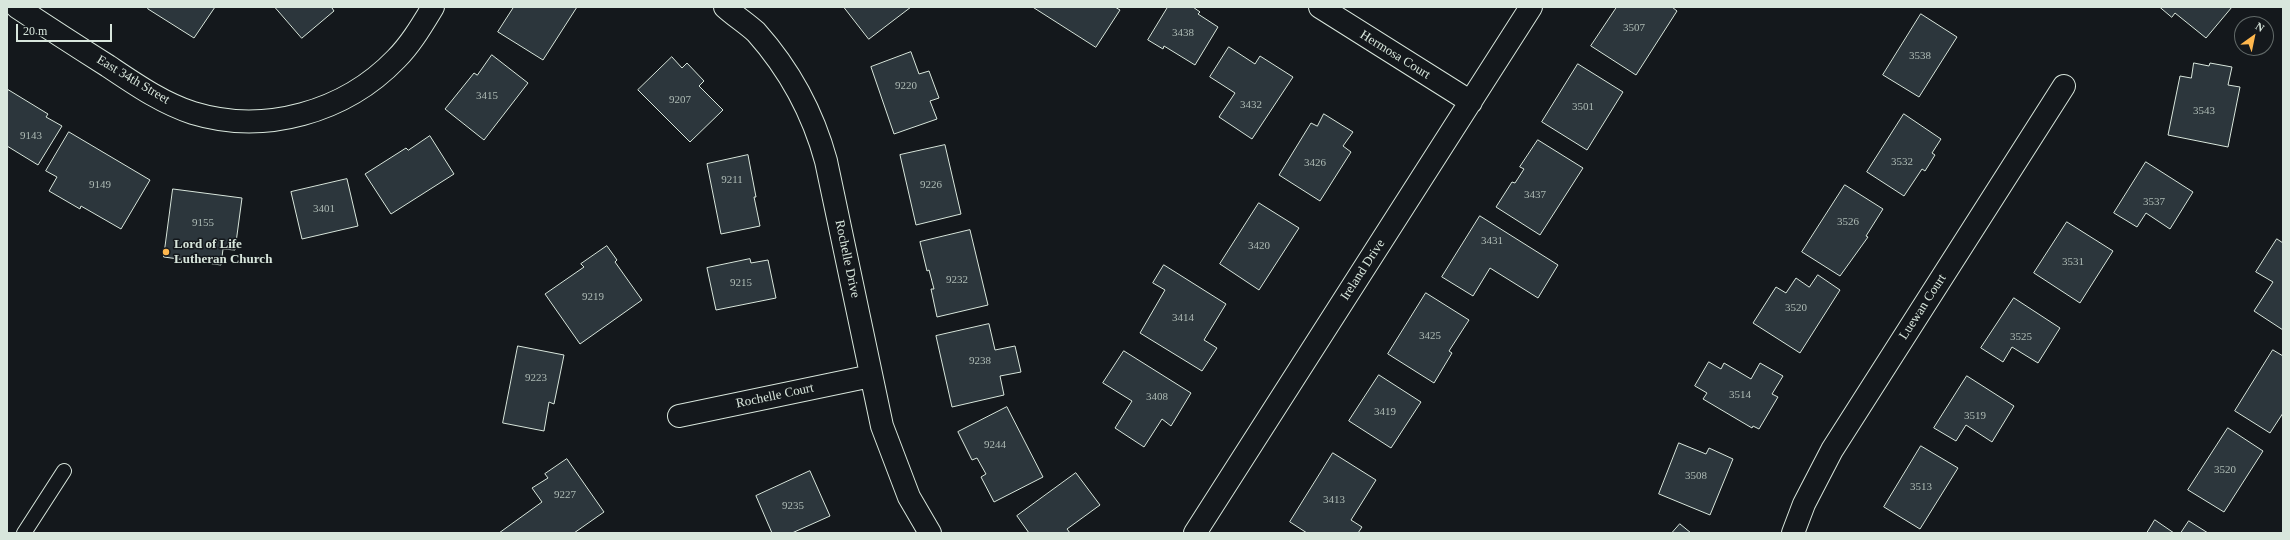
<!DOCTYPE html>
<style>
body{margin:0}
#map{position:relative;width:2290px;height:540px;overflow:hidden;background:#14181c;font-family:Georgia,serif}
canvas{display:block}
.frame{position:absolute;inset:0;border:8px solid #d8e6dc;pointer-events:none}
.north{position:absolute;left:2234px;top:16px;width:40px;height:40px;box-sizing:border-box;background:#14181c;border:1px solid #626a69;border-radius:50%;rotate:33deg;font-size:11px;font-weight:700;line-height:16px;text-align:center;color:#d8e6dc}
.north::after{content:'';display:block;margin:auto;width:14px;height:18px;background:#ffb74d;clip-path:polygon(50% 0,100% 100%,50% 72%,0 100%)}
.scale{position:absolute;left:16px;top:24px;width:96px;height:18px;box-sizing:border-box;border:2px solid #d8e6dc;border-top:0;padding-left:5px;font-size:12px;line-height:14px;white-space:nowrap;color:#d8e6dc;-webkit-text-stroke:3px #14181c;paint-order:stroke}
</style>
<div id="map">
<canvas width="2290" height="540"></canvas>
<div class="frame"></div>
<div class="north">N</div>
<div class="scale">20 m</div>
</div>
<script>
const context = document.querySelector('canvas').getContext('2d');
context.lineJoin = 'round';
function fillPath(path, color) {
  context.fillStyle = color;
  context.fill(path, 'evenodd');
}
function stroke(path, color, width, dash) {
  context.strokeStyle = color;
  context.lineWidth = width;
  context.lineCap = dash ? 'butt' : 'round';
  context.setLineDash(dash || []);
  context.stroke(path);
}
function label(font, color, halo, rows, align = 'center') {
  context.font = font + ' Georgia,serif';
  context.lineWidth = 3;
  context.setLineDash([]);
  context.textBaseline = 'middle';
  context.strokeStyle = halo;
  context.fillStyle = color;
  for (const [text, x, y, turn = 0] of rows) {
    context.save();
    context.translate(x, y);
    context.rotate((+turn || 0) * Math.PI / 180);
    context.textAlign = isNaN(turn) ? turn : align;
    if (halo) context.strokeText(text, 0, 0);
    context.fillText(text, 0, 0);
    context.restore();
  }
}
const building = new Path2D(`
 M 149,7 L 215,7 L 194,38 L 148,9 Z
 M 275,7 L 334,7 L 332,8 L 334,11 L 302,38 Z
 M 514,7 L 577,7 L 543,60 L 498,32 Z
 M 844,7 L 911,7 L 869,39 Z
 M 1033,7 L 1115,7 L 1120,10 L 1096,47 Z
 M 1168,7 L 1193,7 L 1200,12 L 1198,14 L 1218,27 L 1195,65 L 1164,46 L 1163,49 L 1148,40 Z
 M 1617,7 L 1672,7 L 1677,11 L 1636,75 L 1591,46 Z
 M 2160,7 L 2232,7 L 2206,38 L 2175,13 L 2172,17 Z
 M 1921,14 L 1957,37 L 1919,97 L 1883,75 Z
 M 1229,47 L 1255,64 L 1260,56 L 1293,77 L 1252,139 L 1219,117 L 1235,93 L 1210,77 Z
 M 911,52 L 919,74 L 929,71 L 939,98 L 930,101 L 937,119 L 894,134 L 871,67 Z
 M 492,55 L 528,83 L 484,140 L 445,109 L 474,73 L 477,75 Z
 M 672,57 L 682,68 L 687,63 L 704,81 L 699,86 L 723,110 L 690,142 L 638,90 Z
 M 2194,63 L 2209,66 L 2210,63 L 2232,67 L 2228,85 L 2240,87 L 2228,147 L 2168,135 L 2180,76 L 2191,78 Z
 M 1578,64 L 1623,92 L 1587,150 L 1542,122 Z
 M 7,89 L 48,114 L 46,117 L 62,126 L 38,165 L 7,146 Z
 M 1324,114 L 1353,132 L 1343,146 L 1351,152 L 1320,201 L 1279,175 L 1311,123 L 1317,126 Z
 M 1904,114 L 1941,139 L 1932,153 L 1935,155 L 1925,171 L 1922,169 L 1904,196 L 1867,172 Z
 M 69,132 L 150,180 L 121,229 L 81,206 L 80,209 L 49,191 L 57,177 L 46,171 Z
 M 430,136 L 454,174 L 391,214 L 365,174 L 406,148 L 408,150 Z
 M 1538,140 L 1583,168 L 1540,235 L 1496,207 L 1512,182 L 1515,183 L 1524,169 L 1520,167 Z
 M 945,145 L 961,214 L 916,225 L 900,155 Z
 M 748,155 L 756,197 L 754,197 L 760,226 L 721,234 L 707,164 Z
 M 2146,162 L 2193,192 L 2170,229 L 2146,213 L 2137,227 L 2114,213 Z
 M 347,179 L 358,226 L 302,239 L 291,192 Z
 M 1845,185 L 1883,209 L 1866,236 L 1868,237 L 1840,276 L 1802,252 Z
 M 173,189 L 242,198 L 235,250 L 223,249 L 221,265 L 164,257 Z
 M 1259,203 L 1299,228 L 1259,290 L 1220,264 Z
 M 1480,216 L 1558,265 L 1538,298 L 1490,268 L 1473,296 L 1442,277 Z
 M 2067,222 L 2113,251 L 2080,303 L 2034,273 Z
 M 970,230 L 988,305 L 937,317 L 931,289 L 934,289 L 929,270 L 927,271 L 920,242 Z
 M 2277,239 L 2283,243 L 2283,330 L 2254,311 L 2273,282 L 2256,272 Z
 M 607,246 L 617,260 L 615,262 L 642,300 L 580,344 L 545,294 L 584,267 L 581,264 Z
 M 750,259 L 751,263 L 768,260 L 776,298 L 716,310 L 707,268 Z
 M 1164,265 L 1226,304 L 1204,340 L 1217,348 L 1202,371 L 1140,333 L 1165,290 L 1153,283 Z
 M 1818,275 L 1840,290 L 1800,353 L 1753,323 L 1776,287 L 1786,293 L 1796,278 L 1809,287 Z
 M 1426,293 L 1469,320 L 1449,351 L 1452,353 L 1434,383 L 1388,354 Z
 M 2014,298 L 2060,328 L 2038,363 L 2012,347 L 2003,362 L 1981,348 Z
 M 989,324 L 995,350 L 1015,346 L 1021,372 L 1000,376 L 1004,395 L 952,407 L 936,336 Z
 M 518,346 L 564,355 L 554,404 L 549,402 L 544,431 L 503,423 Z
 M 2273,350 L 2283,356 L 2283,413 L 2270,433 L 2235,411 Z
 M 1124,351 L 1191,393 L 1171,426 L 1162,419 L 1144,447 L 1115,428 L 1132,401 L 1103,383 Z
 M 1709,362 L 1721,369 L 1724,363 L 1751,379 L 1760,363 L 1783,376 L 1772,394 L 1778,397 L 1759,429 L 1753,426 L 1752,428 L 1703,399 L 1707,393 L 1695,386 Z
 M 1379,375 L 1421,402 L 1391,448 L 1349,421 Z
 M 1967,376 L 2014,406 L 1992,442 L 1966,425 L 1956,441 L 1934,428 Z
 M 1007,407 L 1043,477 L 994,502 L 981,477 L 986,474 L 977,458 L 972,460 L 958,432 Z
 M 2228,428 L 2263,451 L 2224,512 L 2188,490 Z
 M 1679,443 L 1706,454 L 1709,448 L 1733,459 L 1710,515 L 1659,494 Z
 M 1921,446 L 1958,468 L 1920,529 L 1884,507 Z
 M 1333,453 L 1376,480 L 1351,520 L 1362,527 L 1358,533 L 1307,533 L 1290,522 Z
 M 567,459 L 604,512 L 574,533 L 499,533 L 542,502 L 532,488 L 548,478 L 545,474 Z
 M 810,471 L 830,516 L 792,533 L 772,533 L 756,496 Z
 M 1076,473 L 1100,505 L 1067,529 L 1070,533 L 1029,533 L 1017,516 Z
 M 2155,520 L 2174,533 L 2147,533 Z
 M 2189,521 L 2208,533 L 2181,533 Z
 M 1680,524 L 1691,533 L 1672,533 Z`);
fillPath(building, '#2c363c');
stroke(building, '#d8e6dc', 1);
const service = new Path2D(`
 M 24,533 L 64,471`);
const minor = new Path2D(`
 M 17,7 C 47,27 78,47 108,66 C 135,84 162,103 193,113 C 265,135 345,112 396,59 C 411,44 422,25 433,7
 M 725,7 C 735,16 746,23 756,32 C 789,69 813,113 826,161 L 882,426 L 909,497 L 930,533
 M 1320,7 L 1471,102
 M 679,416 L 871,376
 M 1195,533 L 1531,7
 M 1793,533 L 1804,504 L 1832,450 L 2064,86`);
stroke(service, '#d8e6dc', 16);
stroke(minor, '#d8e6dc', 24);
stroke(service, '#14181c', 14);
stroke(minor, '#14181c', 22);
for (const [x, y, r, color] of [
 [166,252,4,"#ffb74d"]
]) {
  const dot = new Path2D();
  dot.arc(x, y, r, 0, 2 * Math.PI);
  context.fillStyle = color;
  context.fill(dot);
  stroke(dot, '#14181c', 1.5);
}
label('11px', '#adbab4', null, [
 ["3507",1634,28],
 ["3438",1183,33],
 ["3538",1920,56],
 ["9220",906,86],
 ["3415",487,96],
 ["9207",680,100],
 ["3432",1251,105],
 ["3501",1583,107],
 ["3543",2204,111],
 ["9143",31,136],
 ["3532",1902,162],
 ["3426",1315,163],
 ["9211",732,180],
 ["9149",100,185],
 ["9226",931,185],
 ["3437",1535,195],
 ["3537",2154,202],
 ["3401",324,209],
 ["3526",1848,222],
 ["9155",203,223],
 ["3431",1492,241],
 ["3420",1259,246],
 ["3531",2073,262],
 ["9232",957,280],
 ["9215",741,283],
 ["9219",593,297],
 ["3520",1796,308],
 ["3414",1183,318],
 ["3425",1430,336],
 ["3525",2021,337],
 ["9238",980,361],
 ["9223",536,378],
 ["3514",1740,395],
 ["3408",1157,397],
 ["3419",1385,412],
 ["3519",1975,416],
 ["9244",995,445],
 ["3520",2225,470],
 ["3508",1696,476],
 ["3513",1921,487],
 ["9227",565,495],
 ["3413",1334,500],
 ["9235",793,506]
]);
label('13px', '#d8e6dc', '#14181c', [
 ["Hermosa Court",1395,55,32],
 ["East 34th Street",133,80,31],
 ["Rochelle Drive",847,259,78],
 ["Ireland Drive",1363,270,-57],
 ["Luewan Court",1923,307,-57],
 ["Rochelle Court",775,396,-12]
]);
label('bold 13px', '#d8e6dc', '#14181c', [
 ["Lord of Life",174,245],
 ["Lutheran Church",174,260]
], 'left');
</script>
